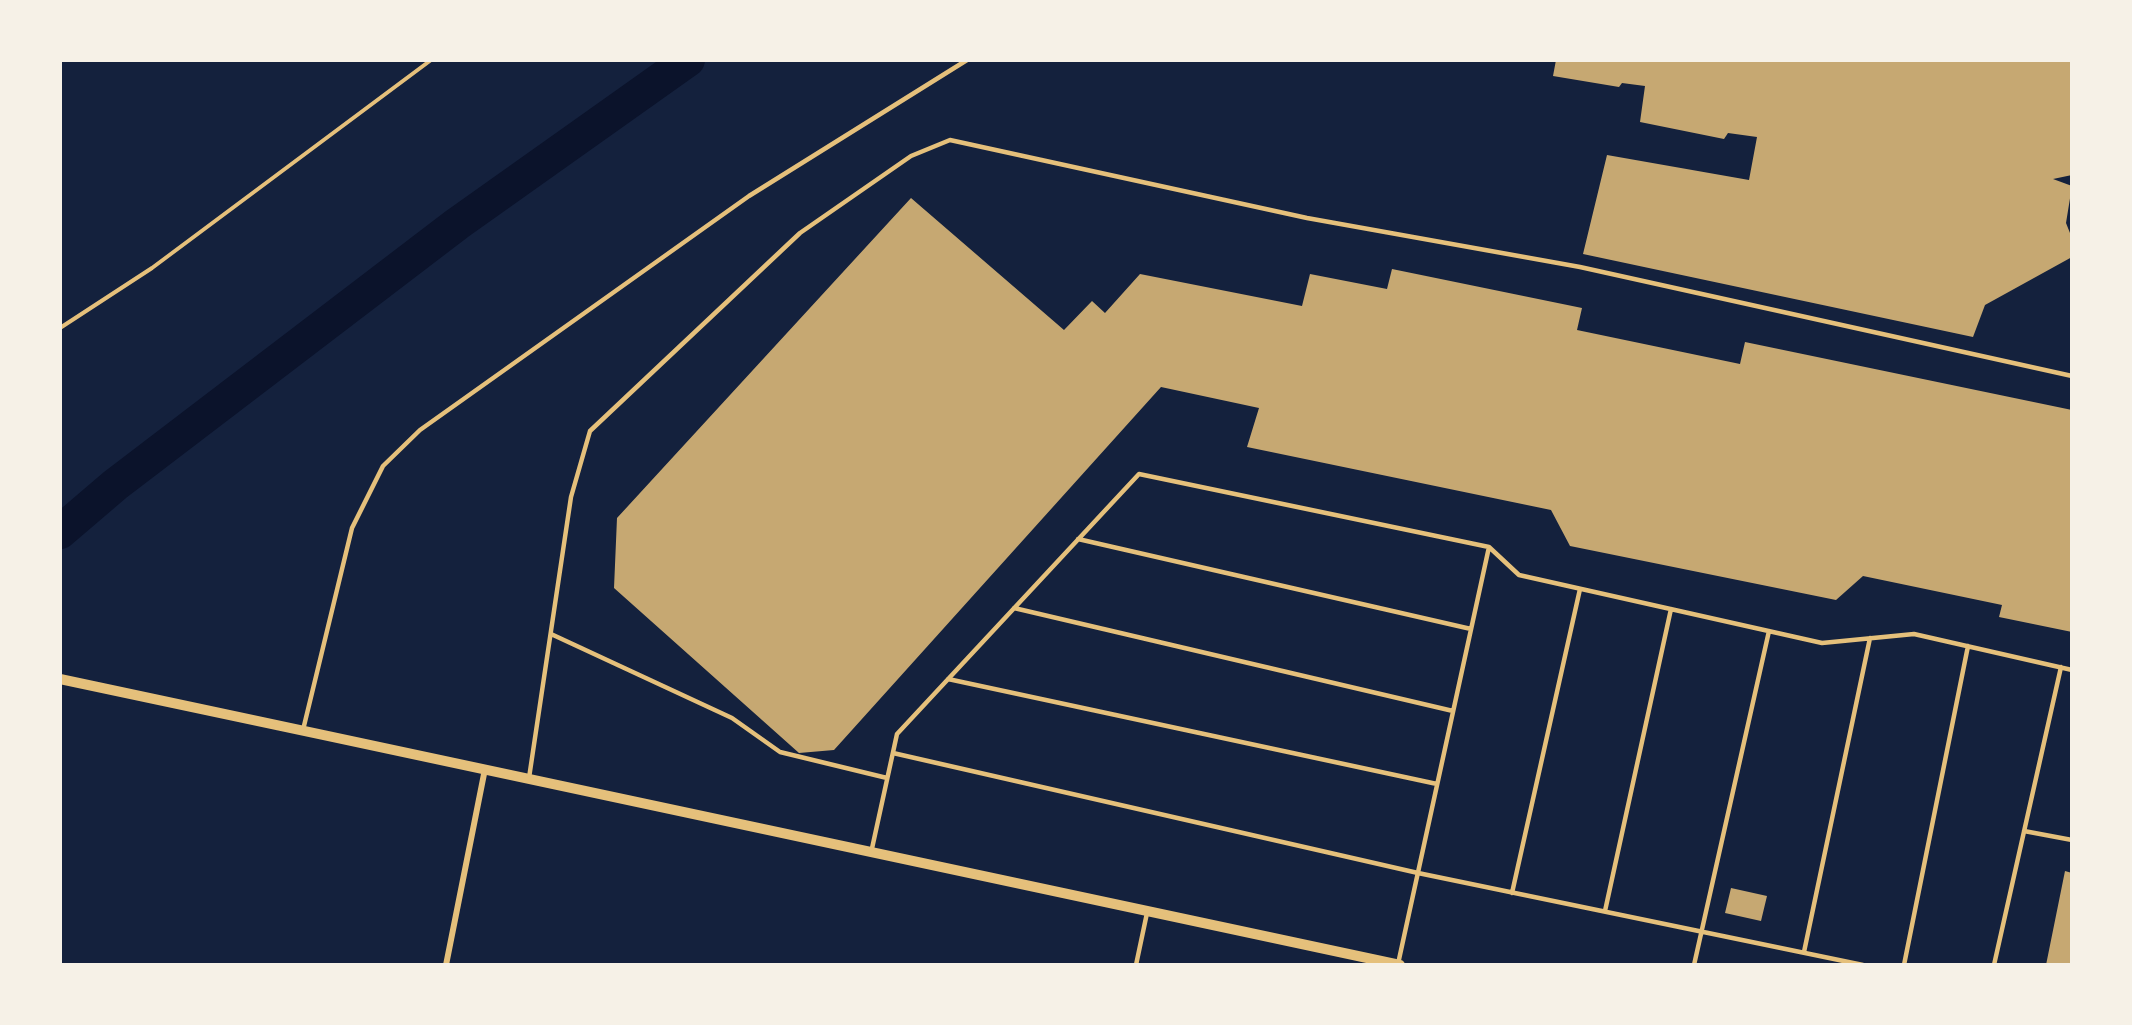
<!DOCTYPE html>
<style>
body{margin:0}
#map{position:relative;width:2132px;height:1025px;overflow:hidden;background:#14213d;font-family:Helvetica,sans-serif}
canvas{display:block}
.frame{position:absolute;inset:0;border:62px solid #f6f1e7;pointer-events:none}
</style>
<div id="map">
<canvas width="2132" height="1025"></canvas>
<div class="frame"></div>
</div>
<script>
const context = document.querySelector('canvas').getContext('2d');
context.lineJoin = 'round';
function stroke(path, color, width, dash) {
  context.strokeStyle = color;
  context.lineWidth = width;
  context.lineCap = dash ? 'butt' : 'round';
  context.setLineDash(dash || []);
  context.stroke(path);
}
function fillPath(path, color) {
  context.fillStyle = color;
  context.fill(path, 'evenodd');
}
stroke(new Path2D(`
 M 60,532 L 115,485 L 457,224 L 688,60`), '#0b132b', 34);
fillPath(new Path2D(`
 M 1556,60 L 2072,60 L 2072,175 L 2053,179 L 2072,186 L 2066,223 L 2072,238 L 2072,257 L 1985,305 L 1973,337 L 1583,254 L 1607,155 L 1749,180 L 1757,137 L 1728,133 L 1724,139 L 1640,122 L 1645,86 L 1622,83 L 1619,87 L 1553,76 Z
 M 911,198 L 1064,330 L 1092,301 L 1105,313 L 1140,274 L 1302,306 L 1310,274 L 1387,289 L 1392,269 L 1582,308 L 1577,330 L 1740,364 L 1745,342 L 2072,410 L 2072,632 L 1999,617 L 2002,605 L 1863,576 L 1836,600 L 1570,546 L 1551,510 L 1247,447 L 1259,408 L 1161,387 L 834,750 L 799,753 L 614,588 L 617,518 Z
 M 2065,871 L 2072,873 L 2072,965 L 2046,965 Z
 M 1731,888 L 1767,896 L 1761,921 L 1725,913 Z`), '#c6a872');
stroke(new Path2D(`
 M 60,328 L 152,268 L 431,60`), '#e5c07b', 4);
stroke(new Path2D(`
 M 1078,539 L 1471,629
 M 1014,608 L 1453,711
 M 551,634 L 732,718 L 780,752 L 887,778
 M 948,679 L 1437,784
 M 303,730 L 352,528 L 383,466 L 420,430 L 749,196 L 967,60
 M 893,753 L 1418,873 L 1863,965
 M 529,778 L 571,497 L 590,431 L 800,233 L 911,156 L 950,140 L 1307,218 L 1580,267 L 2072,376
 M 2024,831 L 2072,840
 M 871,853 L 897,734 L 1139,474 L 1489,547 L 1519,575 L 1822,643 L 1914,634 L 2072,670
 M 1512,893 L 1580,589
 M 1605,911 L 1671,609
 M 1804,952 L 1870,638
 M 1398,964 L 1489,547
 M 1136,965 L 1147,913
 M 1694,965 L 1769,631
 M 1904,965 L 1968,646
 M 1994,965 L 2061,667`), '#e5c07b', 4.5);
stroke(new Path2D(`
 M 446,965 L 485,769`), '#e5c07b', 6);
stroke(new Path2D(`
 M 60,679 C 507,773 953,872 1400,965`), '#e5c07b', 10);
</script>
